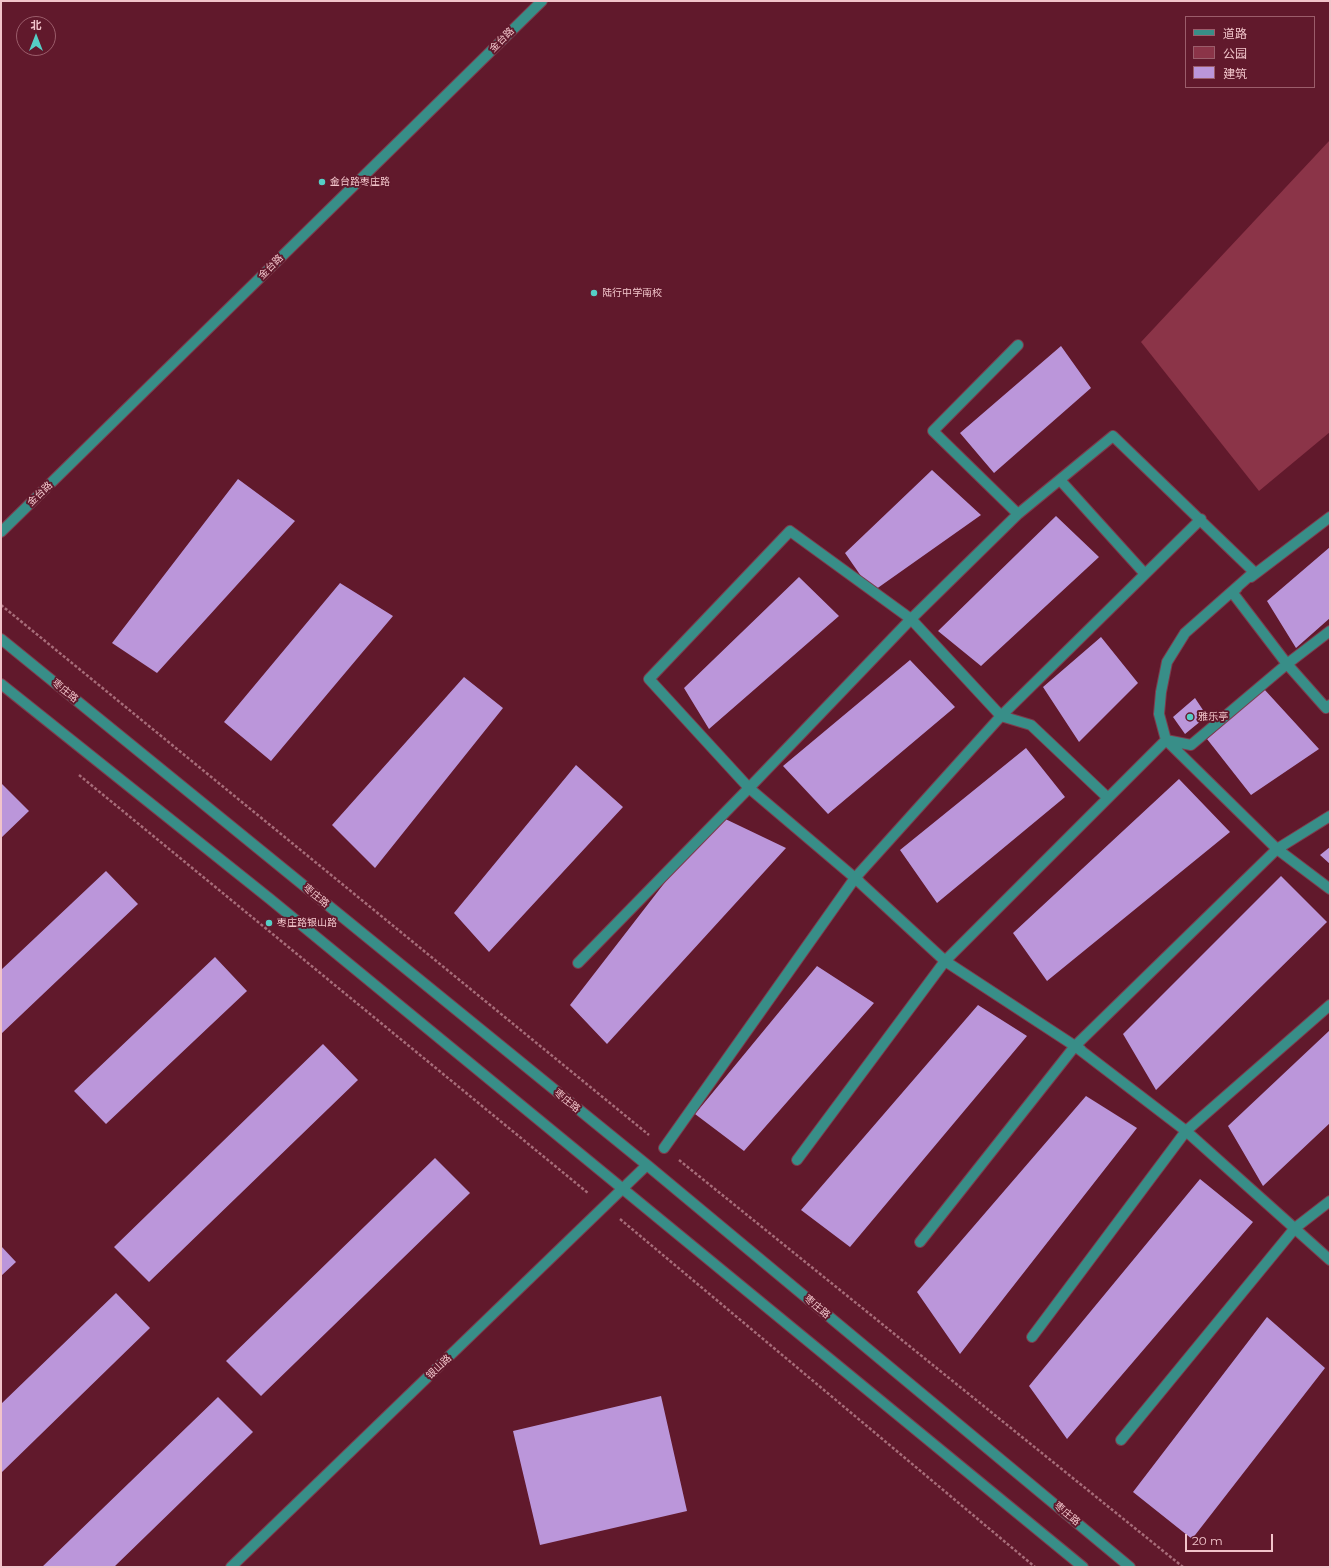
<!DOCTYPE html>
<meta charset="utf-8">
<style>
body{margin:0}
#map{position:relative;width:1331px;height:1568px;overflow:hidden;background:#61192c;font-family:Montserrat,"Noto Sans SC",sans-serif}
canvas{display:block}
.frame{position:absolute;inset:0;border:2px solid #f1c4ca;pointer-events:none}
.legend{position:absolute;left:1185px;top:16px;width:130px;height:72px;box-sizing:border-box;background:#61192c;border:1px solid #9b5d6b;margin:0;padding:5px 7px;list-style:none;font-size:12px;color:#f1c4ca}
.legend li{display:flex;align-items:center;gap:8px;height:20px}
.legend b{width:20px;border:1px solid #9b5d6b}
.north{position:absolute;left:16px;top:16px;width:40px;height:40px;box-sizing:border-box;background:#61192c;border:1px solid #9b5d6b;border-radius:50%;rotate:0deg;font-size:11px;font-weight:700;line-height:16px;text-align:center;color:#f1c4ca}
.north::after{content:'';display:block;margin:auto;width:14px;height:18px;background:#55cec5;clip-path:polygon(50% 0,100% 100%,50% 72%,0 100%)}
.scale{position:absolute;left:1185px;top:1534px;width:88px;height:18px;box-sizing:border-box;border:2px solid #f1c4ca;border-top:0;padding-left:5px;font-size:12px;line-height:14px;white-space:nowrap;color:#f1c4ca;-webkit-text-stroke:3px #61192c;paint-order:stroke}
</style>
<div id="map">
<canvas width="1331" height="1568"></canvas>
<div class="frame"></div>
<ul class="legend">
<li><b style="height:5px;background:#388e88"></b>道路</li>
<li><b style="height:11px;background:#8b3448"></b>公园</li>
<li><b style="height:11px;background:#bb96da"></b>建筑</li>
</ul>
<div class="north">北</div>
<div class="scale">20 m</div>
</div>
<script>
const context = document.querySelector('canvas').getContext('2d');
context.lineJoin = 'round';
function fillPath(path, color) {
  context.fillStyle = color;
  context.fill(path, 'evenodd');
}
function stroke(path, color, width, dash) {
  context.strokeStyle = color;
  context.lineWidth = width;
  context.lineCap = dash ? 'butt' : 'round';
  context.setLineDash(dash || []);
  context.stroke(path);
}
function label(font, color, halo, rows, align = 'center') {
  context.font = font + ' Montserrat,"Noto Sans SC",sans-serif';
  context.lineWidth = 4;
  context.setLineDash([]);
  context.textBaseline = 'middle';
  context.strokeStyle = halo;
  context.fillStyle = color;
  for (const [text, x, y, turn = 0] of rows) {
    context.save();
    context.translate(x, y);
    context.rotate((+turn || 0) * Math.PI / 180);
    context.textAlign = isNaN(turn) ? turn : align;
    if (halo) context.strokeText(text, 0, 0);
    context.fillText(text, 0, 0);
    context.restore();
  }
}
fillPath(new Path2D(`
 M 1330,140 L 1330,432 L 1259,491 L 1141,342 Z`), '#8b3448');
fillPath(new Path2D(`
 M 1061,346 L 1091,388 L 994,473 L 960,433 Z
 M 932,470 L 981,515 L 872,592 L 845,553 Z
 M 238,479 L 295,521 L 157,673 L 112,643 Z
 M 1056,516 L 1099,557 L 981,666 L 938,631 Z
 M 1330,547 L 1330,618 L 1296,648 L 1267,601 Z
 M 799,577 L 839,616 L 709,729 L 684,688 Z
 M 340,583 L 393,616 L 271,761 L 224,722 Z
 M 1101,637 L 1138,683 L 1079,742 L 1043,687 Z
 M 910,660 L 955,707 L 828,814 L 783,766 Z
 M 464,677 L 503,708 L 375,868 L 332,825 Z
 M 1264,689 L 1319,749 L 1251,795 L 1207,739 Z
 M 1195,698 L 1207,716 L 1185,734 L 1173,717 Z
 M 1026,748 L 1065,797 L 937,903 L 900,850 Z
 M 576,765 L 623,807 L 489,952 L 454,913 Z
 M 1179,779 L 1230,832 L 1047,981 L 1013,933 Z
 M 1,783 L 29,811 L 1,838 Z
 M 717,815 L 786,848 L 607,1044 L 570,1005 Z
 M 1330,847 L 1330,864 L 1320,855 Z
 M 106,871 L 138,904 L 1,1034 L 1,970 Z
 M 1281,876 L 1327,922 L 1156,1090 L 1123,1034 Z
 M 215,957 L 247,991 L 106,1124 L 74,1091 Z
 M 817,966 L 874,1003 L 744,1151 L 695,1114 Z
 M 978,1005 L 1027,1036 L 850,1247 L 801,1210 Z
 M 1330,1030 L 1330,1123 L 1263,1186 L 1228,1126 Z
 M 323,1044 L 358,1080 L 149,1282 L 114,1247 Z
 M 1086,1096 L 1137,1128 L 960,1354 L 917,1292 Z
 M 435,1158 L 470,1193 L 261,1396 L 226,1361 Z
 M 1200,1179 L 1253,1222 L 1067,1439 L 1029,1386 Z
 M 1,1246 L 16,1262 L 1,1276 Z
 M 116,1293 L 150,1328 L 1,1473 L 1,1404 Z
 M 1267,1317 L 1325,1368 L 1192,1539 L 1133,1492 Z
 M 661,1396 L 687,1511 L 540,1545 L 513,1431 Z
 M 218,1397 L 253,1432 L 114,1567 L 42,1567 Z`), '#bb96da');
const minor = new Path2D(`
 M 1018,345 L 933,431 L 1018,514 L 911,619 L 790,531 L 649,679 L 749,788 L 911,619 L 1001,716 L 1201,519
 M 1060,480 L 1145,574
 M 1018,514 L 1113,436 L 1254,572 L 1185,633 L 1167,662 L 1161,692 L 1159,714 L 1166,740 L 1191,745 L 1287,664 L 1330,631
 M 1,532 L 542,1
 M 1251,577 L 1330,517
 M 1237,588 L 1232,592 L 1287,664 L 1326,708 L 1330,705
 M 1,639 L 647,1165 L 1130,1567
 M 1,684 L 270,899 L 1083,1567
 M 1330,816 L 1277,849 L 1330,889
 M 855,878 L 1001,716 L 1031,725 L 1108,798
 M 945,961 L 1081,1050
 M 578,963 L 749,788 L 855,878 L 945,961 L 1166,740 L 1277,849 L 1075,1046 L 1186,1131 L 1330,1005
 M 1186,1131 L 1330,1260
 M 664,1148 L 855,878 L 859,881
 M 797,1160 L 945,961 L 941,957
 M 920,1242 L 1075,1046
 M 1032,1337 L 1186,1131 L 1182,1128
 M 1121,1440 L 1295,1228 L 1330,1201
 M 231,1567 L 647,1165`);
stroke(minor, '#7e3b4c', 12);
stroke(new Path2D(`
 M 1,605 L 649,1135
 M 79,775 L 588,1193
 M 679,1160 L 1183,1567
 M 620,1219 L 1035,1567`), '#a76c79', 2.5, [3, 2]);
stroke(minor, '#388e88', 10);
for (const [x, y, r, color] of [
 [322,182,4,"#55cec5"],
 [594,293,4,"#55cec5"],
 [1190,717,4,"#55cec5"],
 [269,923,4,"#55cec5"]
]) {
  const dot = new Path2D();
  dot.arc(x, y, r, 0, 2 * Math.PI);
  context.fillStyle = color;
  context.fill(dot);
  stroke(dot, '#61192c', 1.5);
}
label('10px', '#f1c4ca', '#61192c', [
 ["金台路",502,40,-45],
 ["金台路",271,267,-45],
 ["金台路",40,494,-44],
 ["枣庄路",65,691,39],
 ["枣庄路",316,896,39],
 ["枣庄路",567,1101,39],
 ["枣庄路",817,1307,40],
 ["银山路",439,1367,-44],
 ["枣庄路",1067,1514,40]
]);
label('10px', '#f1c4ca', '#61192c', [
 ["金台路枣庄路",330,182],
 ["陆行中学南校",602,293],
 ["雅乐亭",1198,717],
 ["枣庄路银山路",277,923]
], 'left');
</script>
